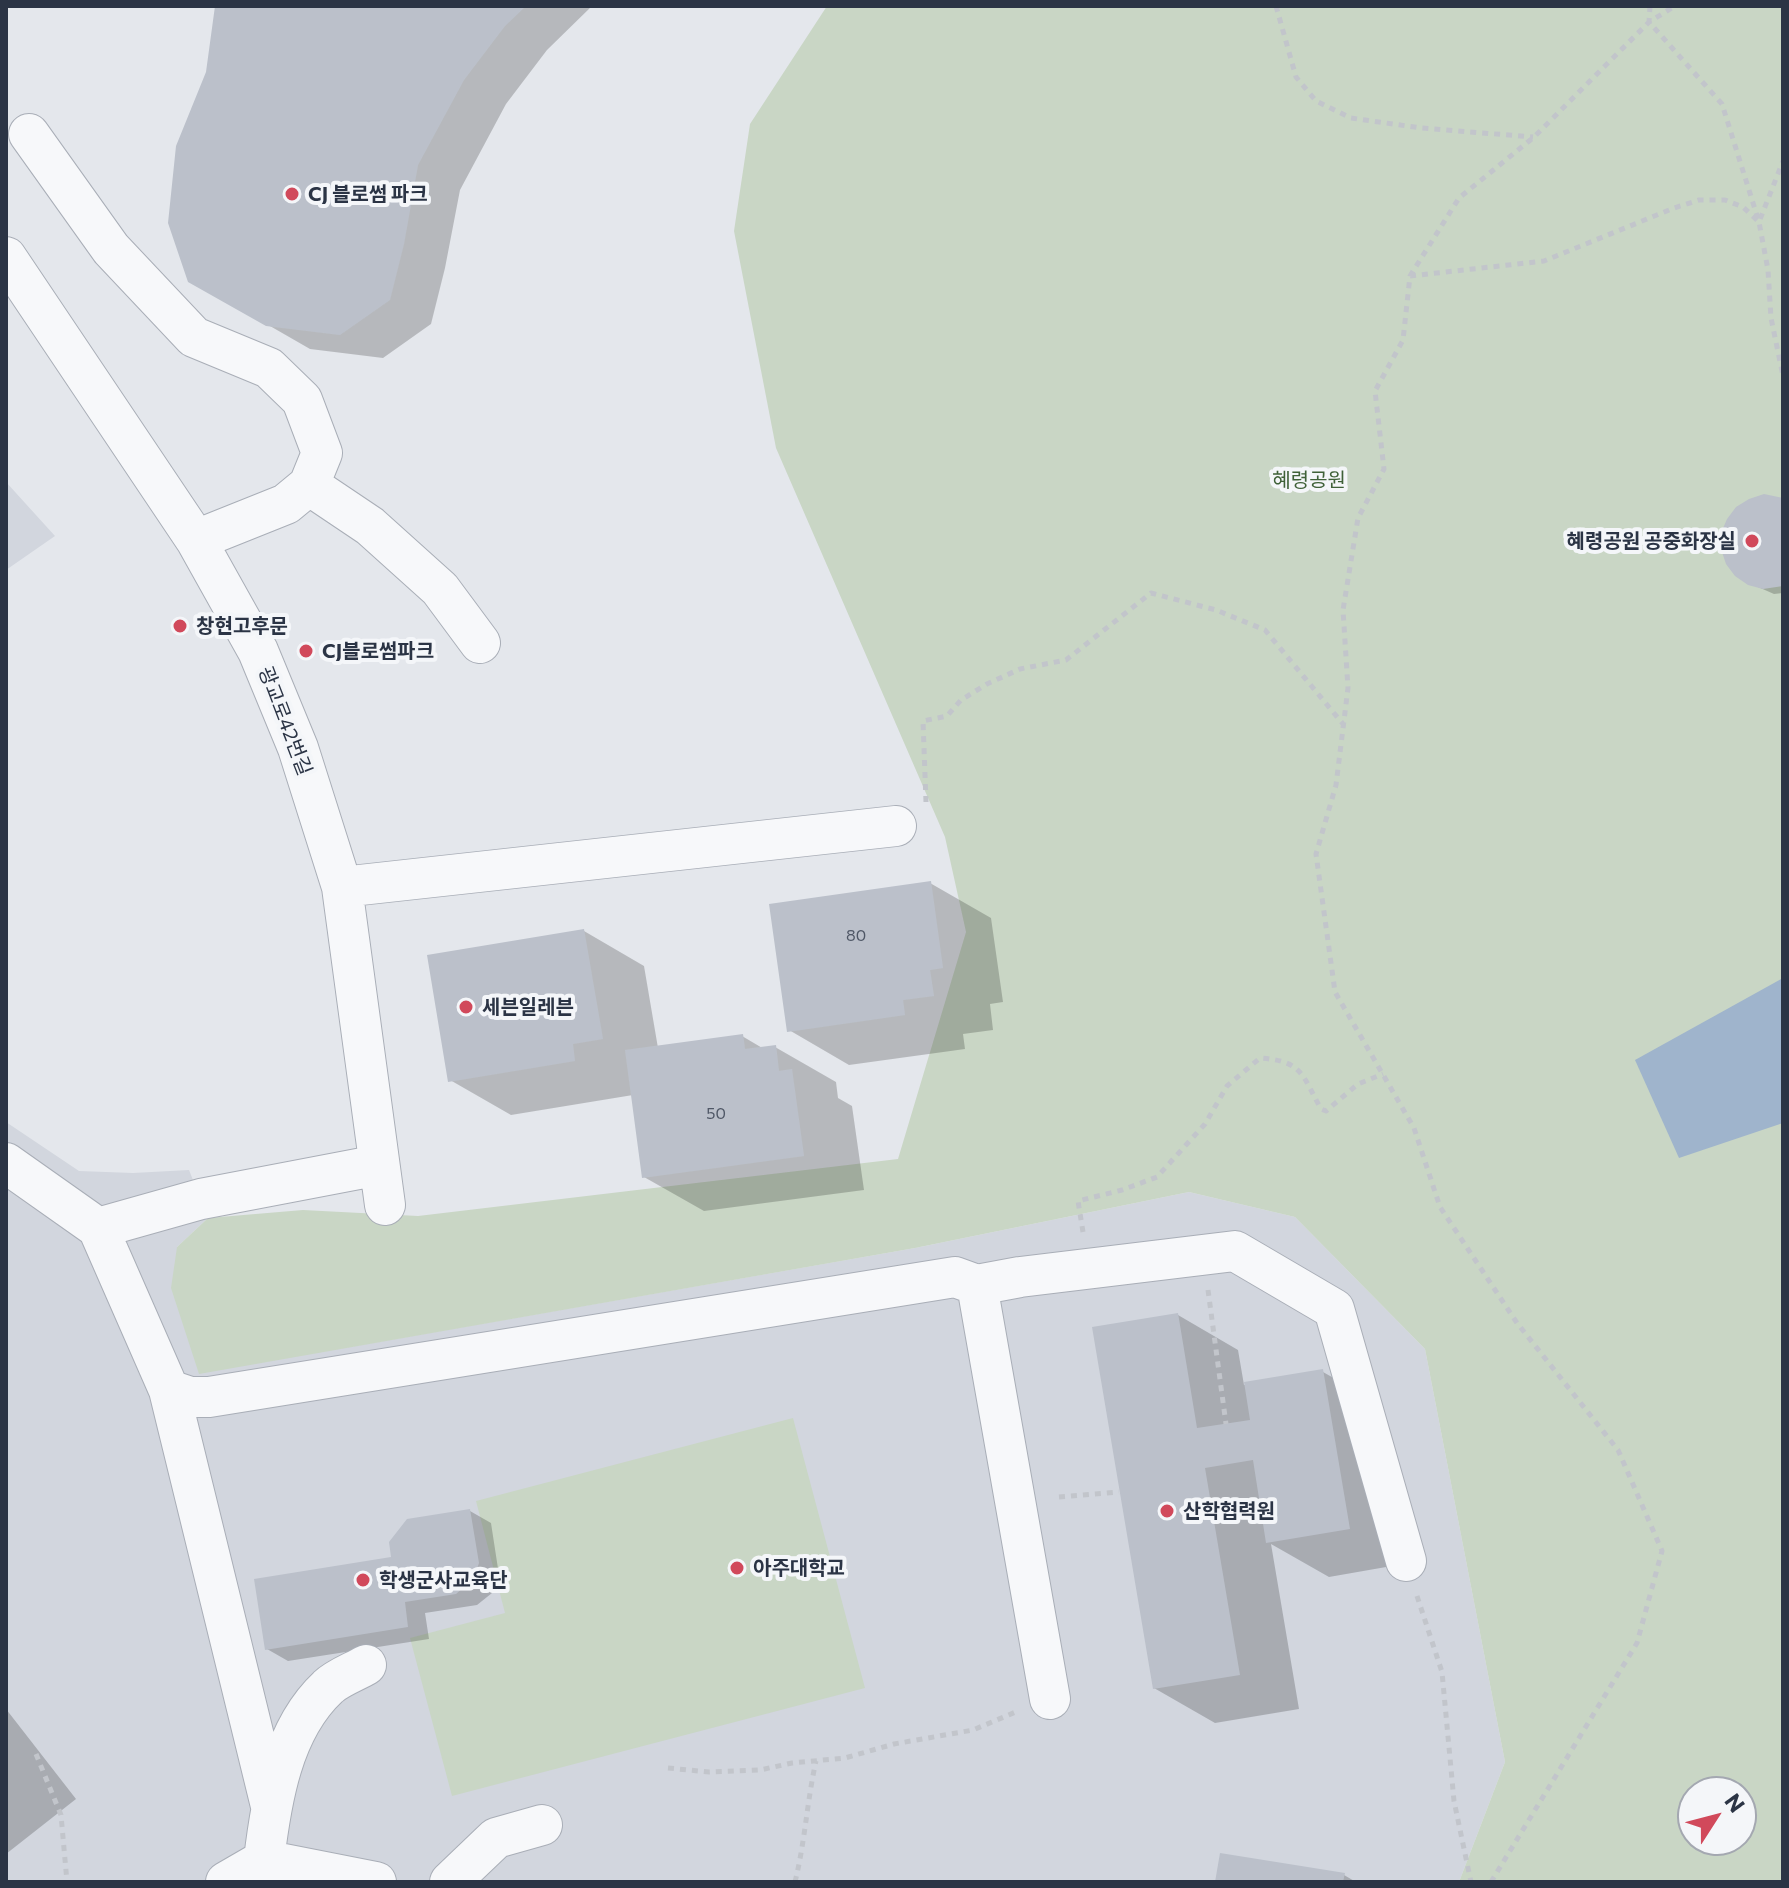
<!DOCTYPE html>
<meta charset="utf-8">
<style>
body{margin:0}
#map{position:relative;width:1789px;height:1888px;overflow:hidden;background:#e4e7ec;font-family:Commissioner,sans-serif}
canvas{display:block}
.frame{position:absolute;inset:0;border:8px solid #2b3445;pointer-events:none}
.north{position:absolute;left:1677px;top:1776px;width:80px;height:80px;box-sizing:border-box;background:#f4f6f9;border:2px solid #a4a8b1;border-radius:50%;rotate:54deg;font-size:22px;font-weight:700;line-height:32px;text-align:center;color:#2b3445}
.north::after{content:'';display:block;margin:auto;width:28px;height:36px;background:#d1495b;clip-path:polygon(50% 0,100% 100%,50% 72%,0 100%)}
</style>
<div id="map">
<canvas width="1789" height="1888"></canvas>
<div class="frame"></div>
<div class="north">N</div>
</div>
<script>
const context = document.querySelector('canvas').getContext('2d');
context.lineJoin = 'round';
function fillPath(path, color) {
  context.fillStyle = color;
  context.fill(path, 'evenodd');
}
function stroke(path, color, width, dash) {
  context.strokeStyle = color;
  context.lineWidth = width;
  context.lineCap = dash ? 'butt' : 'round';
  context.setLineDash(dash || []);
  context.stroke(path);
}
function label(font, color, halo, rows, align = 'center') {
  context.font = font + ' Commissioner,"Noto Sans KR",sans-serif';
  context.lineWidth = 8;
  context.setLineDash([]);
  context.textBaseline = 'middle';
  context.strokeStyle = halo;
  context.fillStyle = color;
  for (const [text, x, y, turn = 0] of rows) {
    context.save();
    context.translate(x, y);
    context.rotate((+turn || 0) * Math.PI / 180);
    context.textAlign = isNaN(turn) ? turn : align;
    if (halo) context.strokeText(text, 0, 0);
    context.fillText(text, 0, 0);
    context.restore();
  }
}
fillPath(new Path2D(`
 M 6,482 L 55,536 L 6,570 Z
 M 6,1122 L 79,1171 L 133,1173 L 189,1170 L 208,1218 L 177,1247 L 200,1373 L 915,1248 L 1189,1192 L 1295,1217 L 1425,1349 L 1505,1762 L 1459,1882 L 6,1882 Z`), '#d2d6de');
fillPath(new Path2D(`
 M 827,6 L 1783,6 L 1783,1882 L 1459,1882 L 1505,1762 L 1425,1349 L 1295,1217 L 1189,1192 L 915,1248 L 199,1374 L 171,1288 L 177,1247 L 208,1218 L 303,1210 L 418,1216 L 898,1159 L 966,932 L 945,837 L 776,448 L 734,231 L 750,124 ZM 1693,1792 L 1741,1792 L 1741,1840 L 1693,1840 Z
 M 793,1418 L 865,1688 L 452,1796 L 410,1638 L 505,1613 L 476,1501 Z`), '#c9d6c5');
fillPath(new Path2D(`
 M 1783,978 L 1783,1123 L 1679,1158 L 1635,1060 Z`), '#9fb4cc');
fillPath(new Path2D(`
 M 217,6 L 592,6 L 547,50 L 506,104 L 460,190 L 445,268 L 431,324 L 383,358 L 310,349 L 190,280 L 208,72 Z
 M 1783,500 L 1783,593 L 1774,594 L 1749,583 Z
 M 930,883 L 991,918 L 1003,1002 L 990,1004 L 993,1030 L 963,1034 L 965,1049 L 849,1065 L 789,1030 Z
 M 584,931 L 644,966 L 658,1048 L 742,1036 L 764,1049 L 775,1047 L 836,1082 L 838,1098 L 852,1106 L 864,1190 L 704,1211 L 644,1177 L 633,1095 L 511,1115 L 450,1080 Z
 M 1178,1315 L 1238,1350 L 1244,1385 L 1323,1372 L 1383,1406 L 1409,1563 L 1329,1577 L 1271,1544 L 1299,1709 L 1215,1723 L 1154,1688 Z
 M 470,1511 L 491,1523 L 499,1575 L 492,1593 L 477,1605 L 425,1613 L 429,1639 L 288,1661 L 267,1649 L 393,1559 Z
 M 6,1709 L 76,1799 L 6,1854 Z
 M 1344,1875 L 1356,1882 L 1217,1882 Z`), '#0003');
fillPath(new Path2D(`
 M 215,6 L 526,6 L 505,26 L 464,80 L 418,165 L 404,244 L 390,300 L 340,335 L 266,326 L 188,282 L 168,223 L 176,146 L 206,72 Z
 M 1764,494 L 1783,498 L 1783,586 L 1763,589 L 1748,585 L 1735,576 L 1726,564 L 1721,549 L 1721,533 L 1727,519 L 1736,507 L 1749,499 Z
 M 931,881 L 943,968 L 930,970 L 934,996 L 903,1000 L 905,1015 L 787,1032 L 769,904 Z
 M 584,929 L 603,1039 L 573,1044 L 575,1061 L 448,1082 L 427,955 Z
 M 743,1034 L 745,1049 L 776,1045 L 779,1071 L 792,1069 L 804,1156 L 642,1178 L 625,1050 Z
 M 1178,1313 L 1197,1428 L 1250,1420 L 1244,1382 L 1323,1369 L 1350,1529 L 1266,1543 L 1253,1460 L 1205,1468 L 1240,1675 L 1153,1689 L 1092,1327 Z
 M 470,1509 L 479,1563 L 476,1572 L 471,1581 L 456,1594 L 405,1602 L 408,1627 L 265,1650 L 254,1579 L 391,1557 L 389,1542 L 407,1519 Z
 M 1220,1853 L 1345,1873 L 1343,1882 L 1215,1882 Z`), '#bbc0ca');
const minor = new Path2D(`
 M 29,134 L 111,249 L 194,337 L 269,368 L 302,400 L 322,453 L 309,485 L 286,504 L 196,540
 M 6,257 L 196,540 L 258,651 L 298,748 L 342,887 L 385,1205
 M 309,485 L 370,526 L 440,589 L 480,643
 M 342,887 L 896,826
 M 6,1163 L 98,1228 L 169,1390 L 271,1806
 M 98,1228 L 201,1199 L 379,1165
 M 977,1285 L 1050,1699
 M 169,1390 L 190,1397 L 209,1397 L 955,1277 L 977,1285 L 1020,1277 L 1235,1251 L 1334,1309 L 1406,1561
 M 264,1860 C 271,1801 282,1730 328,1687 C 337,1678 354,1672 366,1665
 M 226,1882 L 264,1860 L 376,1882
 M 450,1882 L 496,1838 L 542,1825`);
stroke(minor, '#a9aeb7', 42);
stroke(new Path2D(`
 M 1276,6 L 1296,77 L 1316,101 L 1351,118 L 1421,128 L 1533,137
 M 1650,6 L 1649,22 L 1722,104 L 1759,222 L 1768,270 L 1771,318 L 1783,376
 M 1410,276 L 1544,261 L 1674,208 L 1699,200 L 1725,200 L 1743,207 L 1759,222 L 1783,161
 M 926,802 L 923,721 L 947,716 L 961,700 L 987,684 L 1020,669 L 1066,660 L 1151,593 L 1216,610 L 1265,630 L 1343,724
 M 1083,1232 L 1078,1201 L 1122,1190 L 1157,1177 L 1205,1124 L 1227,1086 L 1260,1058 C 1303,1061 1302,1075 1321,1109 L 1326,1111 L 1358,1084 L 1383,1074
 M 1208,1290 L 1226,1424
 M 1059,1497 L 1119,1492
 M 1417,1596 L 1442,1672 L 1454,1801 L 1471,1882
 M 36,1754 L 61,1815 L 67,1882
 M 668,1768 L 709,1772 L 760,1770 L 792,1763 L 845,1758 L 894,1744 L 973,1730 L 1018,1711
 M 795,1882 C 805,1842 807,1801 816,1761
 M 1491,1882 L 1637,1643 L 1662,1551 L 1618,1450 L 1517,1323 L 1440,1207 L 1414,1128 L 1335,992 L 1316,854 L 1336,785 L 1348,688 L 1343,610 L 1358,518 L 1384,469 L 1375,391 L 1403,340 L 1410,276 L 1459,198 L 1534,137 L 1649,22 L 1675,6`), '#c2c5cb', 5, [6, 6]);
stroke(minor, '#f7f8fa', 40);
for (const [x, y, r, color] of [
 [292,194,8,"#d1495b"],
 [1752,541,8,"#d1495b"],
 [180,626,8,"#d1495b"],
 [306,651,8,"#d1495b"],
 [466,1007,8,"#d1495b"],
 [1167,1511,8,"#d1495b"],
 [737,1568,8,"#d1495b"],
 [363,1580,8,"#d1495b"]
]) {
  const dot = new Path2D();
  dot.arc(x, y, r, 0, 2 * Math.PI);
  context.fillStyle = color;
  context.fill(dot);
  stroke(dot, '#f4f6f9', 3);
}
label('16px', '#4f5766', null, [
 ["80",856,936],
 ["50",716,1114]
]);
label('bold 20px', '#2b3445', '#f4f6f9', [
 ["CJ 블로썸 파크",308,194],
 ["혜령공원 공중화장실",1736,541,"right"],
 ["창현고후문",196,626],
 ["CJ블로썸파크",322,651],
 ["세븐일레븐",482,1007],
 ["산학협력원",1183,1511],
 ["아주대학교",753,1568],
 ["학생군사교육단",379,1580]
], 'left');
label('20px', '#3f6138', '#f4f6f9', [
 ["혜령공원",1309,480]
]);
label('20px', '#2b3445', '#f4f6f9', [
 ["광교로42번길",285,721,69]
]);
</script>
